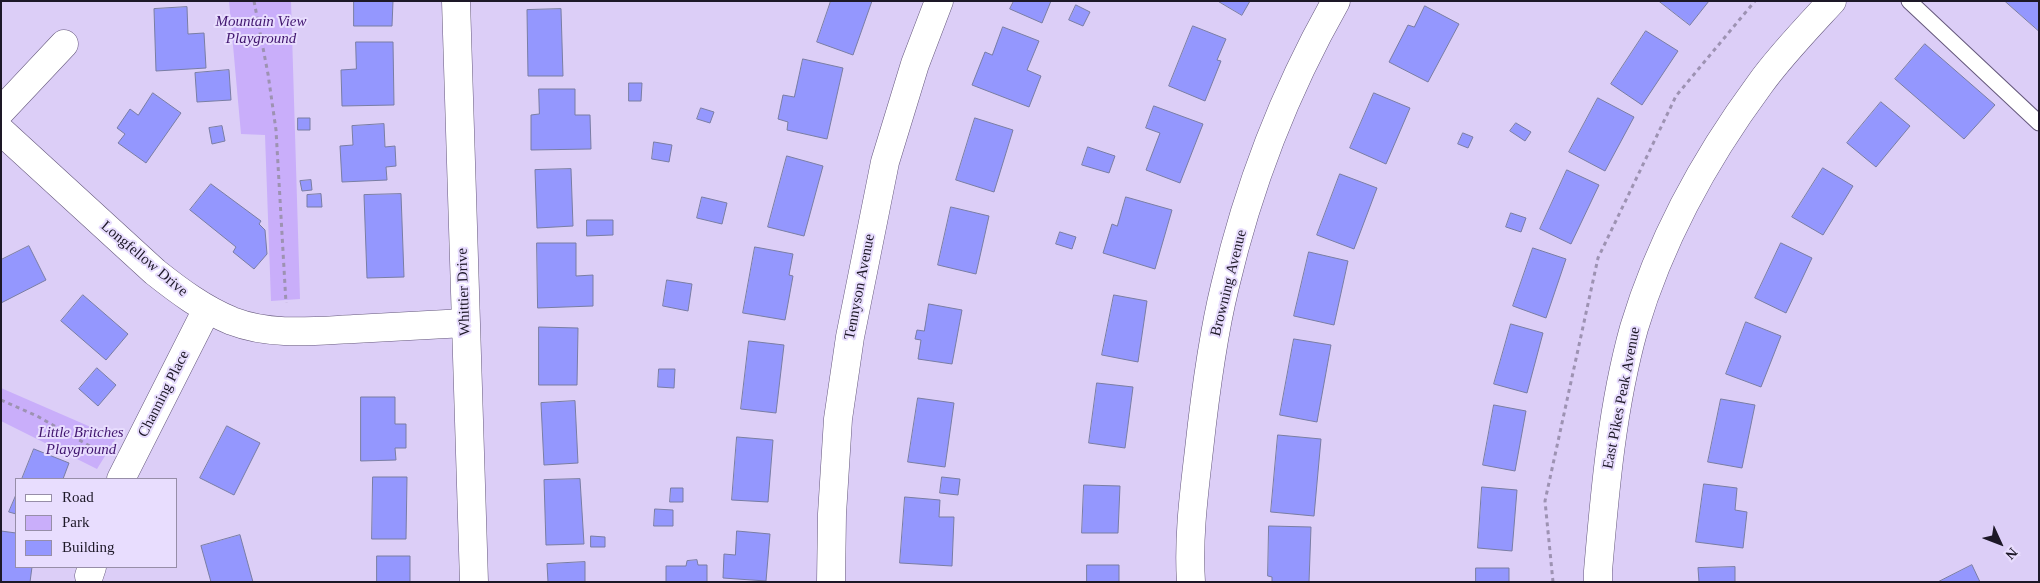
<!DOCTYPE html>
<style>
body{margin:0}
#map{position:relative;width:2040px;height:583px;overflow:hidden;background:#dccef7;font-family:"Times New Roman",serif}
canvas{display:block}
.frame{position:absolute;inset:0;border:2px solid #1d1827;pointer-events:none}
.legend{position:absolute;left:15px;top:478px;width:162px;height:90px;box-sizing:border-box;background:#e8ddfe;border:1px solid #978ea8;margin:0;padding:6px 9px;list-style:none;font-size:15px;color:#1d1827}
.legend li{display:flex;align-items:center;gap:10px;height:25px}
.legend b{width:25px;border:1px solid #978ea8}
.north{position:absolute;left:1975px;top:518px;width:50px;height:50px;-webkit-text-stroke:4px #e8ddfe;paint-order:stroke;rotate:133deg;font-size:14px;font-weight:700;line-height:20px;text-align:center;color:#1d1827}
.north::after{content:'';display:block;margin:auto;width:18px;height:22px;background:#1d1827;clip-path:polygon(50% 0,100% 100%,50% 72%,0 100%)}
</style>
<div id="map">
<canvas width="2040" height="583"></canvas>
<div class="frame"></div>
<ul class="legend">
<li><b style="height:6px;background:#fff"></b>Road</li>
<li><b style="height:14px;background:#c9aefa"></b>Park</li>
<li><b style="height:14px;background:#9497fe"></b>Building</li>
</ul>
<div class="north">N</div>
</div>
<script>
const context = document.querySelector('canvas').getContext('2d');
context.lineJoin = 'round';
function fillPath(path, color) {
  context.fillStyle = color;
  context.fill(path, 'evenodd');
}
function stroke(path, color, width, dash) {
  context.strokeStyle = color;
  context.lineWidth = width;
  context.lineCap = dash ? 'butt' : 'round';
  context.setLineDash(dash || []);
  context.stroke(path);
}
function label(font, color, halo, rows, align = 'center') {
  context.font = font + ' "Times New Roman",serif';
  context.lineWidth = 4;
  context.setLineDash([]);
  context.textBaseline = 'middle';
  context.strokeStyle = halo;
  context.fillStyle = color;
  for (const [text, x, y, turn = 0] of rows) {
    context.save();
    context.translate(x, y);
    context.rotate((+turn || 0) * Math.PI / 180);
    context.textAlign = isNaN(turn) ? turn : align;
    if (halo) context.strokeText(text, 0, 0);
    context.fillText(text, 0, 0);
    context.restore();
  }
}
fillPath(new Path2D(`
 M 229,1 L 291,1 L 300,299 L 271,301 L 265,135 L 241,134 Z
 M 1,388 L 116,438 L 97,469 L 1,421 Z`), '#c9aefa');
const building = new Path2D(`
 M 354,1 L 393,1 L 392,26 L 354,26 Z
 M 831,1 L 872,1 L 853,55 L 817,42 Z
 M 1014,1 L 1051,1 L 1042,23 L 1010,9 Z
 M 1218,1 L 1250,1 L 1242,15 Z
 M 1659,1 L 1709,1 L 1690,25 Z
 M 2005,1 L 2039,1 L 2039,31 Z
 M 1076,5 L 1090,12 L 1083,26 L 1069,20 Z
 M 1425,6 L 1459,24 L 1428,82 L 1389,62 L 1408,25 L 1414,27 Z
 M 187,7 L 188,34 L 204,33 L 206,68 L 156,71 L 154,9 Z
 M 561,9 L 563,76 L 528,76 L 527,10 Z
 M 1193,26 L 1226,39 L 1217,60 L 1221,61 L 1205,101 L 1169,86 Z
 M 1003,27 L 1039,41 L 1027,70 L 1041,76 L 1029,107 L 972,85 L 985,52 L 992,55 Z
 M 1646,31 L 1678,51 L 1642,105 L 1611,84 Z
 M 356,42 L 393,42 L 394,105 L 342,106 L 341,70 L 356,69 Z
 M 1925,44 L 1995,105 L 1964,139 L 1895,79 Z
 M 803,59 L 843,68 L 827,139 L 787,130 L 788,122 L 778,119 L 783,95 L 794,97 Z
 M 229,70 L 231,100 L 197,102 L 195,73 Z
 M 629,83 L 642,83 L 641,101 L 629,101 Z
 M 539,89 L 575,89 L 575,115 L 590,115 L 591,149 L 531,150 L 531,115 L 539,114 Z
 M 153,93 L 181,113 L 146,163 L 118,143 L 125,134 L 117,128 L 130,109 L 138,115 Z
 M 1374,93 L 1410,108 L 1386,164 L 1350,148 Z
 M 1598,98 L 1634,117 L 1605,171 L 1569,152 Z
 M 1881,102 L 1910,126 L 1876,167 L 1847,143 Z
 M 1154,106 L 1203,124 L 1180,183 L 1146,170 L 1160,133 L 1146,128 Z
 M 701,108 L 714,112 L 710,123 L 697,119 Z
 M 298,118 L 310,118 L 310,130 L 298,130 Z
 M 975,118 L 1013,130 L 994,192 L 956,180 Z
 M 1516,123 L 1531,132 L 1525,141 L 1510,131 Z
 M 384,124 L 385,147 L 395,146 L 396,166 L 386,167 L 387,180 L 342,182 L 340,146 L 353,145 L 352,126 Z
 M 222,126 L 225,141 L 212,144 L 209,128 Z
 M 1463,133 L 1473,137 L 1468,148 L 1458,144 Z
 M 654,142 L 672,145 L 669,162 L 652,159 Z
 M 1088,147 L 1115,156 L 1109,173 L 1082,165 Z
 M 787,156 L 823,166 L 804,236 L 768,227 Z
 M 1823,168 L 1853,186 L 1823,235 L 1792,217 Z
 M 571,169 L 573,226 L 537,228 L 535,170 Z
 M 1567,170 L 1599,185 L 1571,244 L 1540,229 Z
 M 1340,174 L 1377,188 L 1354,249 L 1317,235 Z
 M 311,180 L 312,190 L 302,191 L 300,181 Z
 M 211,184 L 261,221 L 259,224 L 265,230 L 267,254 L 254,269 L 233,252 L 236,247 L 190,210 Z
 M 321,194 L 322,207 L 307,207 L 307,195 Z
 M 401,194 L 404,277 L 367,278 L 364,195 Z
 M 702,197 L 727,203 L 722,224 L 697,218 Z
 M 1126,197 L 1172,210 L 1155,269 L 1103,253 L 1112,224 L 1117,226 Z
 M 951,207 L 989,216 L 976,274 L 938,265 Z
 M 1511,213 L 1526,218 L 1521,232 L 1506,227 Z
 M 587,220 L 613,220 L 613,235 L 587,236 Z
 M 1060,232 L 1076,237 L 1072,249 L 1056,244 Z
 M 537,243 L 576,243 L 576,276 L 593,275 L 593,306 L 538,308 Z
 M 1781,243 L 1812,258 L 1786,313 L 1755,298 Z
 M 29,246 L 46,280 L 1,303 L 1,260 Z
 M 755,247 L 793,254 L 789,275 L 793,276 L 785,320 L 743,313 Z
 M 1533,248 L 1566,259 L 1546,318 L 1513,306 Z
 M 1309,252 L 1348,261 L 1334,325 L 1294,316 Z
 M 667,280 L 692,284 L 688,311 L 663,306 Z
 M 83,295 L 128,334 L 106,360 L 61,321 Z
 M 1114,295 L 1147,301 L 1138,362 L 1102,355 Z
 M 929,304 L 962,310 L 952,364 L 918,359 L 921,340 L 915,339 L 917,330 L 924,331 Z
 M 1746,322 L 1781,336 L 1761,387 L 1726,374 Z
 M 1511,324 L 1543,333 L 1527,393 L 1494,384 Z
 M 539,327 L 578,328 L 577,385 L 539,385 Z
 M 1294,339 L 1331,345 L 1317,422 L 1280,415 Z
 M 749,341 L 784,345 L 776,413 L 741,409 Z
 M 97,368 L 116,385 L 98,406 L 79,389 Z
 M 659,369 L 675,369 L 674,388 L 658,387 Z
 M 1097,383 L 1133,387 L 1125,448 L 1089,443 Z
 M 361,397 L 395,397 L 395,424 L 406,424 L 406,448 L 395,448 L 396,460 L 361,461 Z
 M 918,398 L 954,403 L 945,467 L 908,462 Z
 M 1721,399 L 1755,405 L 1742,468 L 1708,462 Z
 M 575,401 L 578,463 L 544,465 L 541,403 Z
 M 1494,405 L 1526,411 L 1515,471 L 1483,465 Z
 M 227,426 L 260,443 L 234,495 L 200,478 Z
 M 1278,435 L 1321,439 L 1314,516 L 1271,512 Z
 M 737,437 L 773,440 L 768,502 L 732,500 Z
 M 34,449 L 69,463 L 63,479 L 22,479 Z
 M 373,477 L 407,477 L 406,539 L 372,539 Z
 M 942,477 L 960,479 L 958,495 L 940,493 Z
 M 580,479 L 584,544 L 546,545 L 544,480 Z
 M 1704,484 L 1737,488 L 1735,510 L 1747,512 L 1743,548 L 1696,542 Z
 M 1084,485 L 1120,486 L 1118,533 L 1082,533 Z
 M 1482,487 L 1517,490 L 1512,551 L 1478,548 Z
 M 671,488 L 683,488 L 683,502 L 670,502 Z
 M 16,495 L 16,514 L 9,512 Z
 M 905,497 L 940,500 L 939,517 L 954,517 L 952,566 L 900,563 Z
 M 655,509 L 673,510 L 673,526 L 654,526 Z
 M 1269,526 L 1311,527 L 1309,582 L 1272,582 L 1272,577 L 1268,576 Z
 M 1,531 L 16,533 L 16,567 L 32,567 L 30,582 L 1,582 Z
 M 737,531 L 770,534 L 766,581 L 723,578 L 724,554 L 735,555 Z
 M 240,535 L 253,582 L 211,582 L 201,546 Z
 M 591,536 L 605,537 L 605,547 L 591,547 Z
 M 377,556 L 410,556 L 410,582 L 377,582 Z
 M 697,560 L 698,565 L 707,565 L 707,582 L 666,582 L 666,566 L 686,566 L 687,561 Z
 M 585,562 L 585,582 L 548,582 L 547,564 Z
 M 1087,565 L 1119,565 L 1119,582 L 1087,582 Z
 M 1972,565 L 1980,582 L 1938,582 Z
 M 1735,567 L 1735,582 L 1699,582 L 1698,568 Z
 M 1476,568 L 1509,568 L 1509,582 L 1476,582 Z`);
fillPath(building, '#9497fe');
stroke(building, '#797da3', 1);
const service = new Path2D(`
 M 1909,1 L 2039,123`);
const minor = new Path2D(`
 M 456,1 L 474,582
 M 1,111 L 64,44
 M 1,131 L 155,272 C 179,291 203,309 232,321 C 271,336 313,331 354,329 C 391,327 428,325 465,323
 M 121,479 L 207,309
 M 89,576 L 92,567
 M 831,582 L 832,514 L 838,419 L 850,337 L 885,162 L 915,64 L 939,1
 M 1191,582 C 1188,538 1194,493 1199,450 C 1205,395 1212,339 1225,286 C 1248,187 1286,89 1336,1`);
const secondary = new Path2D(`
 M 1598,582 L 1598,571 C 1605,490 1612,407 1634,328 C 1660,241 1706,157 1760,84 C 1780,56 1808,27 1832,1`);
stroke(service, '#65587c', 17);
stroke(minor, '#65587c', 29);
stroke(secondary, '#65587c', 29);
stroke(new Path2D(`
 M 254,1 L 268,74 L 276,130 L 286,303
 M 1,400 L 37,416 L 102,453
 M 1553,582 L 1545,501 L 1598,258 L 1676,96 L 1755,1`), '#9d92b2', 3, [4, 4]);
stroke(service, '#fff', 15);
stroke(minor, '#fff', 28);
stroke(secondary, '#fff', 28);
label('italic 15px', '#41166f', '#e8ddfe', [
 ["Mountain View",261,22],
 ["Playground",261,39],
 ["Little Britches",81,433],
 ["Playground",81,450]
]);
label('15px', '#1d1827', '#e8ddfe', [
 ["Longfellow Drive",144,259,40],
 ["Browning Avenue",1229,283,-76],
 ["Tennyson Avenue",860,287,-79],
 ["Whittier Drive",464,292,-92],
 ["Channing Place",164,394,-63],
 ["East Pikes Peak Avenue",1622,398,-79]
]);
</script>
